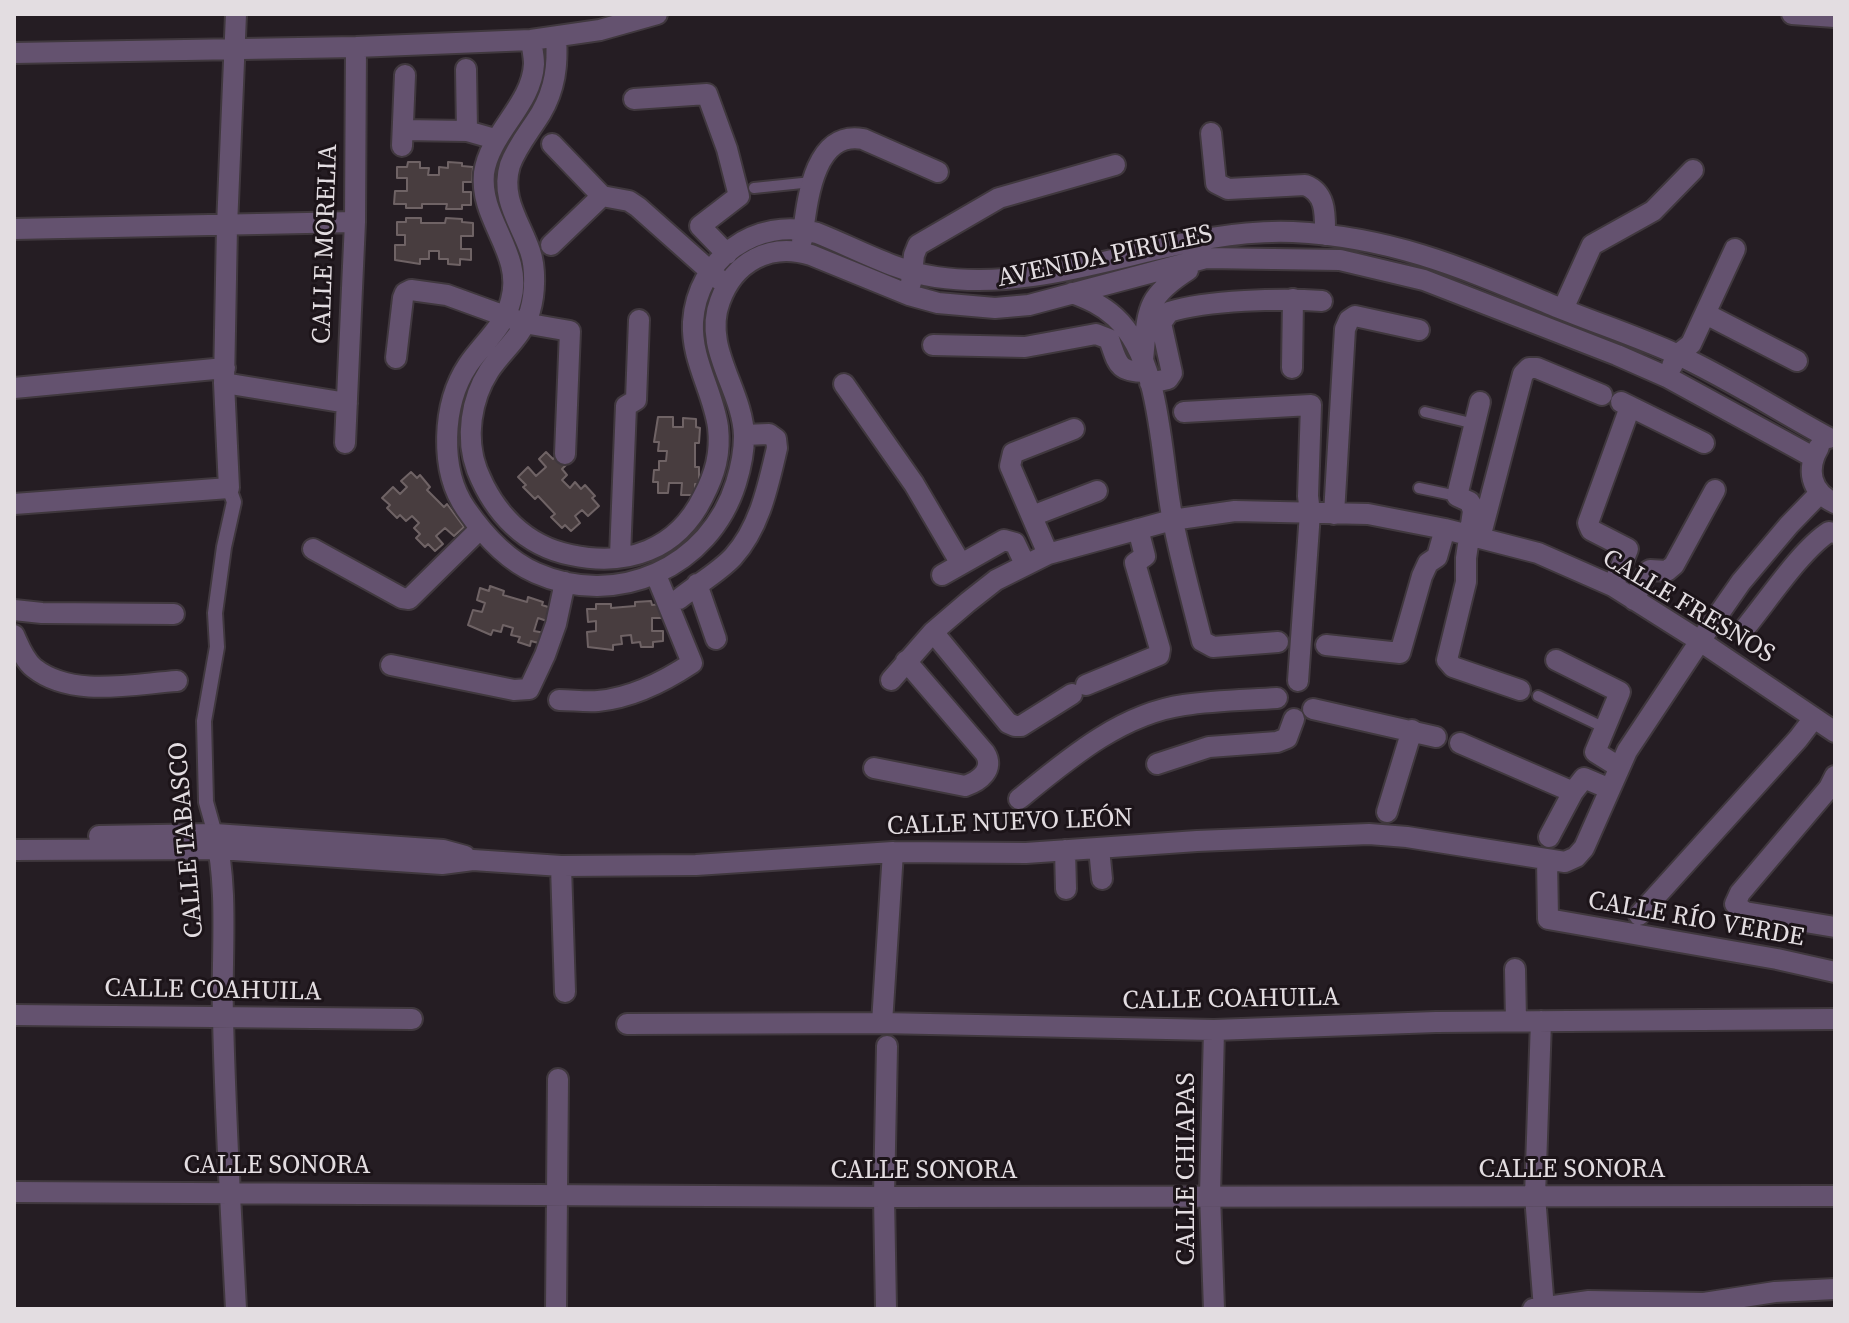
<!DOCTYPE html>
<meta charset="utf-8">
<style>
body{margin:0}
#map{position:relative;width:1849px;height:1323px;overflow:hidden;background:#251d23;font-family:"Source Serif 4",serif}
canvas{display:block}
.frame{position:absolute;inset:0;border:16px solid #e3dde1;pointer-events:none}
</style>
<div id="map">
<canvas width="1849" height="1323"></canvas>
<div class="frame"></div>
</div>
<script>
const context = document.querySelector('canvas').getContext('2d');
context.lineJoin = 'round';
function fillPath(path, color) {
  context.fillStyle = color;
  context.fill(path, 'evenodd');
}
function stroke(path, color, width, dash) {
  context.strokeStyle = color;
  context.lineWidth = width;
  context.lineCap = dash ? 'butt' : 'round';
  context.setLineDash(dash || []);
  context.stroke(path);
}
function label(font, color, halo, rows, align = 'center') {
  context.font = font + ' "Source Serif 4",serif';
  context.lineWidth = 6;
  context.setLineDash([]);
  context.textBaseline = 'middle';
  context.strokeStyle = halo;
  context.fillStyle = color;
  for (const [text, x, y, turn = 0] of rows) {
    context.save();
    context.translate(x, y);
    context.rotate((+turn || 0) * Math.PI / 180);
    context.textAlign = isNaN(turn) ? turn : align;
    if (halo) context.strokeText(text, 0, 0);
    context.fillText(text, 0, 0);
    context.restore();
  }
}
const building = new Path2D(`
 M 408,162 L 420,162 L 420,168 L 429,168 L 428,175 L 439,175 L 439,167 L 448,168 L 448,162 L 462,163 L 462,166 L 473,167 L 472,182 L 463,182 L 463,192 L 471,192 L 471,205 L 462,205 L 462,209 L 446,209 L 447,204 L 422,204 L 422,208 L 406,208 L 406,204 L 394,204 L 395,191 L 407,191 L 407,178 L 397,178 L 397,167 L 407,167 Z
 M 406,218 L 421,218 L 421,223 L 445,223 L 446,218 L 462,219 L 462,222 L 473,223 L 473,236 L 461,236 L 461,249 L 471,249 L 471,260 L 460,259 L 460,265 L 448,264 L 448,259 L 439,259 L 439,251 L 429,251 L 429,259 L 420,259 L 420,264 L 395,260 L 395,245 L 405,245 L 405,235 L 397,235 L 397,222 L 406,222 Z
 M 658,417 L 673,417 L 673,427 L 683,427 L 683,418 L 696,419 L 696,427 L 700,428 L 699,443 L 695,443 L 695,467 L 699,467 L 699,484 L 695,484 L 695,495 L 681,495 L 682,483 L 669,483 L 668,493 L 658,493 L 658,482 L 653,482 L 654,470 L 659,470 L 659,461 L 666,461 L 667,451 L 658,451 L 659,442 L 654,442 Z
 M 546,452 L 553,459 L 557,456 L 566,465 L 562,469 L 567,475 L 562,480 L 570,488 L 575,482 L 581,489 L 585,485 L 595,496 L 592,498 L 599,506 L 588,516 L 582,510 L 575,516 L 580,523 L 571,531 L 565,525 L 562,528 L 551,517 L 555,514 L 538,496 L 535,499 L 523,487 L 526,485 L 518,477 L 528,467 L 536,476 L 546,467 L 539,459 Z
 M 411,472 L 417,478 L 420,475 L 430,487 L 427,490 L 444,507 L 447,504 L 464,527 L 454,536 L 445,528 L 436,536 L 443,544 L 435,551 L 428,544 L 425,547 L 416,538 L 420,534 L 414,528 L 419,523 L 412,516 L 406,521 L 400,515 L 397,518 L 387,508 L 390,505 L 382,498 L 393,487 L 400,494 L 407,487 L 401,481 Z
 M 490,586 L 504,591 L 503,595 L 527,602 L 528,597 L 543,602 L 542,605 L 554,609 L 550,622 L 538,618 L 534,631 L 545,633 L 542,644 L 531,641 L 530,646 L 518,642 L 520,637 L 511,635 L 513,628 L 503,625 L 501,632 L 493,630 L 491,635 L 468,625 L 473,610 L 482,612 L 485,603 L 477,600 L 480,588 L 489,591 Z
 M 651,601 L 652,605 L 663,604 L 664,618 L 652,618 L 652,631 L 663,631 L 663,641 L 653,642 L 653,647 L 641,647 L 640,642 L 632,643 L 631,635 L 621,636 L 622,644 L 613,645 L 613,650 L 588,647 L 587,632 L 596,631 L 596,621 L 588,622 L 587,609 L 596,609 L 596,604 L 611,604 L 611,608 L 635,606 L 635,602 Z`);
fillPath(building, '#483d3f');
stroke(building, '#6f6365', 2);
const service = new Path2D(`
 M 754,188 L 812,182
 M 1425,412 L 1475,424
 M 1419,488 L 1457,496
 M 1538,696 L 1605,728`);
const pedestrian = new Path2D(`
 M 215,834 L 206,802 L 204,721 L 217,647 L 215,613 L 224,547 L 234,502 L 229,488`);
const minor = new Path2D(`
 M 1792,14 L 1835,17
 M 556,38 C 558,65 555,89 541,113 C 530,131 517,146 510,165 C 500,198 520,222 530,251 C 536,268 535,294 530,311 C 523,336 502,351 489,371 C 471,399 465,438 477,470 C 494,513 525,546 571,555 C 627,567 677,550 703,497 C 715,474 721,454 718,427 C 713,391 691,360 693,322 C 697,259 756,216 817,233 C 855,248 895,271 936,277 C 1059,295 1171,227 1293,232 C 1392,237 1463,268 1552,305 C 1593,322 1636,336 1676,354 C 1728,378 1779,411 1829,438
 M 531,40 C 532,48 534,56 534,64 C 532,105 490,132 484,173 C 479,220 524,253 511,300 C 505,326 482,344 468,365 C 442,404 439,470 466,509 C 484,535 506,560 536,573 C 617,609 710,567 736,483 C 740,470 744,450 744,436 C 743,390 702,348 720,301 C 734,262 770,242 811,255 L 909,295 L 938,303 L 995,308 L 1029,305 L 1206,258 L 1340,260 L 1424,280 L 1617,355 L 1667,377 L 1813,457
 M 14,53 L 356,47 L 531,40 L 600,30 L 657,14
 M 466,69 L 467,131
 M 634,99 L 707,94 L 727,149 L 739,196 L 700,226 L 727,254
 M 403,130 L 467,131 L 495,139
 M 1211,133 L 1216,183 L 1228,189 L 1305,185 C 1327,193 1325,216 1325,235
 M 552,144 L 602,196 L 629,201 L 638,207 L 720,280
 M 402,146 L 405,75
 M 14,229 L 355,222
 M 802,240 C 807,205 812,130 863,139 L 938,172
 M 551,245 L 602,196
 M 911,283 L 914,255 L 918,245 L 999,198 L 1115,165
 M 1072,293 C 1088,299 1102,305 1115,317 C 1163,361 1160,459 1173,521 C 1181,561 1192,601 1202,641 L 1213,647 L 1278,642
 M 1563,309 L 1592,245 L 1653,211 L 1693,170
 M 1706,314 L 1797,361
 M 933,345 L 1025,347 L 1096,334 L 1109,339 C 1118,364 1117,372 1146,372
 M 396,358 L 403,298 L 405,293 L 411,290 L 447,295 L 524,323 L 570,331 L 565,454
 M 1143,360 C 1148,311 1144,298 1188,270
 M 1672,366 L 1677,355 L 1691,344 L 1735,249
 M 1292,368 L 1293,299
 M 224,383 L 347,403
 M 1150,383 L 1168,379 L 1172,373 L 1161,323 L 1169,312 C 1207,300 1282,298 1322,301
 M 844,384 L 914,484 L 961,564
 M 14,388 L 225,368
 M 1480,402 L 1457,496 L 1470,502 L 1473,511 L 1466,558 L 1466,582 L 1447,660 L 1453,667 L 1520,690
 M 1621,402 L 1704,443
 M 1184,412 L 1311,405 L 1308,496 L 1310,513 L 1298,681
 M 345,443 L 355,222 L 356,47
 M 1819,447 C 1806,469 1810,492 1835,503
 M 14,504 L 229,488 L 224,383 L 227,226 L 236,14
 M 1334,514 L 1345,329 L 1349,320 L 1355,316 L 1419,330
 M 1032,516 L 1097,491
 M 1480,538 L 1523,374 L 1529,368 L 1537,368 L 1602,395
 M 313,549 L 402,598 L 409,599 L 480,529
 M 1048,554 L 1010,466 L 1013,453 L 1074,429
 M 620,556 L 626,406 L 636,400 L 639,320
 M 942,575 L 1004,540 L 1015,543 L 1025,564
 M 697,584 L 716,639
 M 1613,586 L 1628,549 L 1591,530 L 1588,523 L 1630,407
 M 679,599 C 696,585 718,573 733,557 C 760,527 768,486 777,448 L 776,439 L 769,434 L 744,435
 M 1634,600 L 1647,572 L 1650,570 L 1667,571 L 1674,565 L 1715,490
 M 14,610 L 42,613 L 174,614
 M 1746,627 C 1768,600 1802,549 1829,532 L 1835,533
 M 933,632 L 1008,723 L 1015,726 L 1021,726 L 1072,694
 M 14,635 C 19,646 24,660 34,668 C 72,698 132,684 177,681
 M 1326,645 L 1400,653 L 1422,576 L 1428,563 L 1437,557 L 1445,529
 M 1556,660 L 1620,692 L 1595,752 L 1619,767
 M 391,665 L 514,690 L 529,689 L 545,655 L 556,624 L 565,582
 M 891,680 L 933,632 L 968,602 L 996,580 L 1048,554 L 1172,520 L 1235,511 L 1368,514 L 1445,529 L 1538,553 L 1613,586 L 1700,641 L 1835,732
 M 1086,685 L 1159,655 L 1160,649 L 1135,563 L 1145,556 L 1138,529
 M 559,700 C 572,700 585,702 598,701 C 631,698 665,681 692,663 L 656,575
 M 1313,709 L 1436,737
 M 1460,743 L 1573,792
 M 1157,764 L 1209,747 L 1277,742 L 1287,738 L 1294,719
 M 874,768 L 965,786 C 980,781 995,769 985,753 L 906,661
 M 1835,776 L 1829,788 L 1740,893 L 1735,904 L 1745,912 L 1835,927
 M 1019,799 C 1067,760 1120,714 1184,705 C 1215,700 1246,700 1277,698
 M 1387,812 L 1412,730
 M 215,834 C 229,887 221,960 223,1016 C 225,1114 231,1212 236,1309
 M 99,836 L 215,834 L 443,850 L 465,856
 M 1549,837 L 1573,792 L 1584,778 L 1610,789
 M 1099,848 L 1102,879
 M 14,850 L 219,849 L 442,864 L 473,860 L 561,866 L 696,865 L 893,852 L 1026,853 L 1197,841 L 1369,834 L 1407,837 L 1565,862 L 1576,857 L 1584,848 L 1627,751 L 1700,641 L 1741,582 L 1789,525 L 1820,493
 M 1065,850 L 1066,889
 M 1547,859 L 1548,919 L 1777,959 L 1835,972
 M 561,866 L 565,992
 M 1639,915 L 1798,739 L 1814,718
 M 1515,969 L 1516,1021
 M 14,1015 L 412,1019
 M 1541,1021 L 1535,1196 L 1544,1309
 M 882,1023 L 893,852
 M 627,1024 L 882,1023 L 1214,1030 L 1436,1022 L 1835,1019
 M 14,1192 L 884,1197 L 1835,1196
 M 556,1309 L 558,1079
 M 886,1309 L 884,1197 L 887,1046
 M 1214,1309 L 1210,1195 L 1214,1030
 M 1533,1309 L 1589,1301 L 1704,1303 L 1775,1292 L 1835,1289`);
stroke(service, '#40383e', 14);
stroke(pedestrian, '#40383e', 18);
stroke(minor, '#40383e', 24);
stroke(service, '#64526f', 10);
stroke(pedestrian, '#64526f', 14);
stroke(minor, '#64526f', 20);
label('26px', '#e3dde1', '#1c1419', [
 ["CALLE MORELIA",326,244,-88],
 ["AVENIDA PIRULES",1105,257,-12],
 ["CALLE FRESNOS",1688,607,31],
 ["CALLE NUEVO LEÓN",1010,823,-2],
 ["CALLE TABASCO",187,840,-95],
 ["CALLE RÍO VERDE",1696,920,10],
 ["CALLE COAHUILA",213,991,1],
 ["CALLE COAHUILA",1231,1000,-1],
 ["CALLE SONORA",277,1166],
 ["CALLE CHIAPAS",1187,1169,-90],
 ["CALLE SONORA",1572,1170],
 ["CALLE SONORA",924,1171]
]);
</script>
